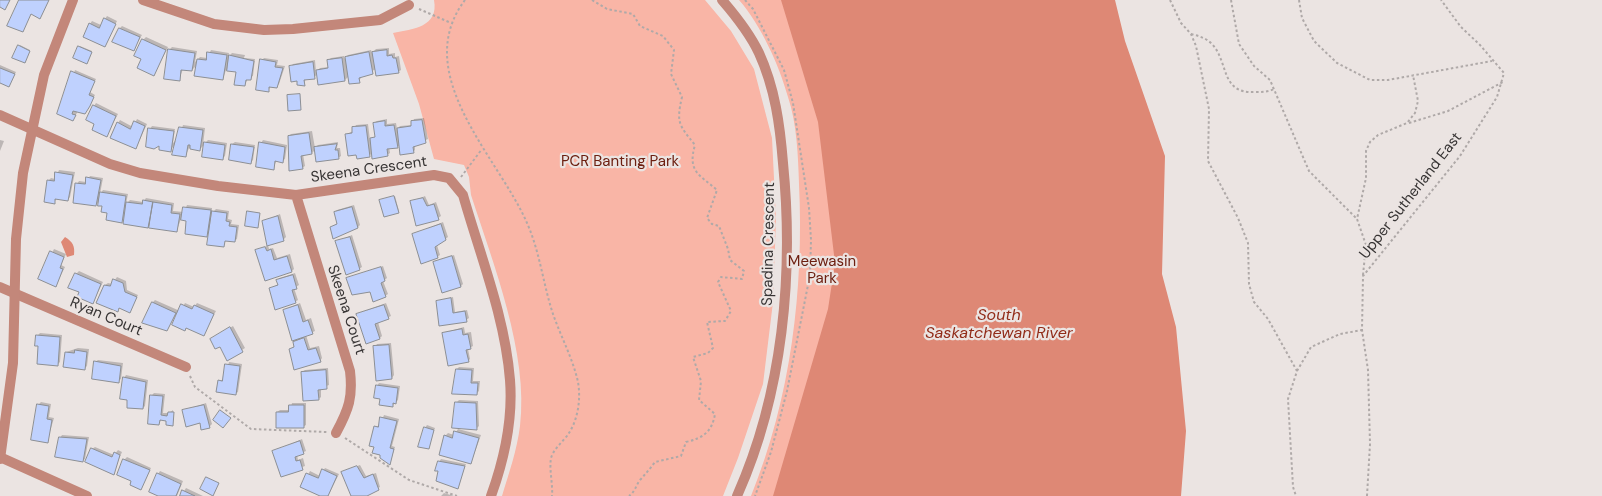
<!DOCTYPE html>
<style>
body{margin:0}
canvas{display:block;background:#ebe4e2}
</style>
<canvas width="1602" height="496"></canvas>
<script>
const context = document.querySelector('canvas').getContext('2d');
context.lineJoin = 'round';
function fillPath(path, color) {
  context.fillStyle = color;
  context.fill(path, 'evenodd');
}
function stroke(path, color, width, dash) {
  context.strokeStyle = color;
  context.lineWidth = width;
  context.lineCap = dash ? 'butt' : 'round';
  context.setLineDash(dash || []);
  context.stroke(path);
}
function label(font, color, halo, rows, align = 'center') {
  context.font = font + ' "DM Sans",sans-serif';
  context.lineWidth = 4.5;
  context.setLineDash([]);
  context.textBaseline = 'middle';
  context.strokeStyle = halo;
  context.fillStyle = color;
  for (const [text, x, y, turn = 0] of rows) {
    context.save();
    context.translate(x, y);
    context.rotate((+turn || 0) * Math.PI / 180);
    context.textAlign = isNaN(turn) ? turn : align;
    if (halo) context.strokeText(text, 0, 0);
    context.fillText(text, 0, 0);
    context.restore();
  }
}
fillPath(new Path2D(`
 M 434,0 L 705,0 L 731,31 L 754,69 L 772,138 L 776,219 L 773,302 L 763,384 L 738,458 L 723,496 L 502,496 C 509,473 517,450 520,426 C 529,354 493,263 471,195 L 469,177 L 464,165 L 434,159 L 419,104 L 393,33 C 413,29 439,27 434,0 Z
 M 739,0 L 785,0 L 820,89 L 847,272 L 777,496 L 751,496 C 791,398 804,289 799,184 C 798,156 797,124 788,97 C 779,65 761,25 739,0 Z`), '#f9b5a6');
fillPath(new Path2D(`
 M 781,0 L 1115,0 L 1125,41 L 1165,156 L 1162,274 L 1176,327 L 1186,431 L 1181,496 L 773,496 L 828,309 L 835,263 L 818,122 Z
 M 65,237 C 73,242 75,246 74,255 L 67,257 L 61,242 Z`), '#de8875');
fillPath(new Path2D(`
 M 107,16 L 117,21 L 105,45 L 90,24 L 92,21 L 101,25 Z
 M 122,26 L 142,35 L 133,50 L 120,28 Z
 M 146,37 L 168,47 L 154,75 L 142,58 L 143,40 Z
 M 20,45 L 30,50 L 25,61 L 19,46 Z
 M 80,46 L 92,51 L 87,62 L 74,57 Z
 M 172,47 L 197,51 L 195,62 L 200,57 L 207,58 L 211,50 L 229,53 L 228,57 L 232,53 L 245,55 L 244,58 L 255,59 L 253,76 L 248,78 L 245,85 L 237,71 L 226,70 L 223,79 L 197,65 L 192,70 L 183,69 L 179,80 L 169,50 Z
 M 389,48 L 389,54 L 395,53 L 395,57 L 399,56 L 401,70 L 398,72 L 376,69 L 362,76 L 359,81 L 349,76 L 345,80 L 318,74 L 314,77 L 306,78 L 304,85 L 291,67 L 293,64 L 315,60 L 316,72 L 320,68 L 329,67 L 328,61 L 331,58 L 344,56 L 345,59 L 348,55 L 371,50 L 372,53 L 376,49 Z
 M 264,58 L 278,60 L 277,65 L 285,66 L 279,84 L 276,87 L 271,86 L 268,91 L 262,60 Z
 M 0,65 L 16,72 L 9,86 L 0,83 Z
 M 75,70 L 96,79 L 90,92 L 95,95 L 87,110 L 78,111 L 73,120 L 58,113 Z
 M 96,103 L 118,114 L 107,135 L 94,106 Z
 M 424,118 L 428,139 L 415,145 L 415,150 L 413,152 L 400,145 L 397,147 L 389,147 L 390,153 L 387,155 L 373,152 L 369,156 L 347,134 L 353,131 L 356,125 L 368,124 L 370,140 L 376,136 L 374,123 L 377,121 L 387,119 L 387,124 L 396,123 L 397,129 L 400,126 L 412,125 L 414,119 Z
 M 137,119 L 147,124 L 136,148 L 118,123 L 120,120 L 133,127 Z
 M 183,125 L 205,128 L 203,145 L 208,140 L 227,143 L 225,156 L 223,158 L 205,144 L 200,149 L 189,148 L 186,155 L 175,145 L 170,150 L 160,145 L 150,129 L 152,126 L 175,129 L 173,143 L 179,137 Z
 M 312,131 L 315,148 L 318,145 L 338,142 L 337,148 L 340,148 L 341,156 L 338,158 L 316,149 L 312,153 L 303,154 L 305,166 L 302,168 L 289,136 L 291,134 Z
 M 0,140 L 4,141 L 0,151 Z
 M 263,140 L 287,145 L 285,159 L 282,161 L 277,160 L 273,168 L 261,143 Z
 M 235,142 L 255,145 L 253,160 L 251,162 L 232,144 Z
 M 59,170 L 75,172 L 70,197 L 68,200 L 57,198 L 54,203 L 48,181 L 51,178 L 55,179 Z
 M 90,176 L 103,178 L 100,194 L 103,190 L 128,194 L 126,204 L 130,200 L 143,202 L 146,198 L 174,203 L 173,211 L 184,212 L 187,205 L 212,208 L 212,213 L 216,209 L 229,211 L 228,219 L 232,220 L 231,224 L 239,225 L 237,239 L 234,241 L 226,240 L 223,246 L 210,232 L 206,235 L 188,220 L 181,219 L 177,230 L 124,223 L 125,217 L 121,221 L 108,212 L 100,201 L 96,205 L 77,184 L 79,181 L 86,182 Z
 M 395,196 L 399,211 L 398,212 L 381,200 Z
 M 425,196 L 429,205 L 436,202 L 441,216 L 438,218 L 412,202 Z
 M 354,205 L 360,225 L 358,227 L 331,227 L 338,223 L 335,212 L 337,210 Z
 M 280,214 L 286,237 L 283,240 L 263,222 Z
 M 443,222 L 448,237 L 437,245 L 440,255 L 437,257 L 414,235 Z
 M 352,235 L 362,267 L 359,269 L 342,263 L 337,242 Z
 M 268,245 L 269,249 L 273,248 L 277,258 L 290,254 L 294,269 L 292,271 L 256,251 Z
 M 54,249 L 66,254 L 61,265 L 65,267 L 56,285 L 40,278 Z
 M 454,255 L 463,284 L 461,286 L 434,262 Z
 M 383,266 L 387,278 L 383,281 L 388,294 L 385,296 L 348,279 Z
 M 79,271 L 103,282 L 93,302 L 80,292 L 76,274 Z
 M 295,273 L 299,285 L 294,288 L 298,300 L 295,302 L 270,289 L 278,284 L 277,280 L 280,278 Z
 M 117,277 L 126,281 L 127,290 L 138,295 L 130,311 L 120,307 L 117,311 L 105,285 L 108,283 L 112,284 Z
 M 453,297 L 455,312 L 467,310 L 469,318 L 466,320 L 440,325 L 438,301 Z
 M 155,300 L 180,311 L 185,303 L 194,307 L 197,303 L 216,311 L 204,334 L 176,314 L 167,330 L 153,302 Z
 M 300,303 L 306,320 L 311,318 L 315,331 L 306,335 L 310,348 L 319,346 L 322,358 L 320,361 L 290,349 L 295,346 L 284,310 Z
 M 386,303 L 391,316 L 378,322 L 382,336 L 380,338 L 357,314 Z
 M 233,326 L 245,348 L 228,359 L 220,345 L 211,339 Z
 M 464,327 L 465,333 L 471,332 L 473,346 L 468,349 L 470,359 L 468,361 L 443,333 Z
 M 40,333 L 62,335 L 60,362 L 57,365 L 40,345 L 37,336 Z
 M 391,343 L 394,375 L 392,378 L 375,347 L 377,344 Z
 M 78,348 L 89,349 L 87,366 L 85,368 L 66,352 Z
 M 98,360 L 123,363 L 121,379 L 118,381 L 95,362 Z
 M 229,362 L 242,364 L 238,392 L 235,394 L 219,381 L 224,379 Z
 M 459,367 L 474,368 L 473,381 L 480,381 L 479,391 L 476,394 L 457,369 Z
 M 328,368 L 329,385 L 321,388 L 321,397 L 319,399 L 302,372 L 305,370 Z
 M 126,375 L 148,380 L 145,406 L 143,408 L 124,378 Z
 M 379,383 L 400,386 L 398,400 L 393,405 L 382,398 L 377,386 Z
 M 154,393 L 165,394 L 163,413 L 169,413 L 173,410 L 173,425 L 167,420 L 162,419 L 159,423 L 151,396 Z
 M 459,400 L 478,401 L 479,426 L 477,428 L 456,403 Z
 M 41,402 L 51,404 L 49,417 L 54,418 L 47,442 L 38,405 Z
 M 206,403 L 212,424 L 209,427 L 183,411 Z
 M 292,403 L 306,403 L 306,425 L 303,427 L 277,412 L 280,410 L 290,410 Z
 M 384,415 L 399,419 L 392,446 L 395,447 L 390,463 L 375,446 L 375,427 L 380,425 Z
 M 427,425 L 435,428 L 428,448 L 425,428 Z
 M 458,429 L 481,435 L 471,463 L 445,436 L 448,433 L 454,435 Z
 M 62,435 L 89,437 L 85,459 L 82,461 L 60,438 Z
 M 302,439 L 306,451 L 297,455 L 298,460 L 303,458 L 305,466 L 281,475 L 274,452 Z
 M 95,447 L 114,455 L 118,450 L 122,452 L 113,473 L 92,449 Z
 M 127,457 L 151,468 L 141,489 L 124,460 Z
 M 441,459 L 466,464 L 458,487 L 440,471 L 439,462 Z
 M 360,465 L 366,476 L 376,473 L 380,487 L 362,496 L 352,496 L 342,472 Z
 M 325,468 L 339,474 L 328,496 L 302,486 L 310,471 L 320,476 Z
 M 160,471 L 183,481 L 177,496 L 161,496 L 158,474 Z
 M 186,488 L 203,496 L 181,496 Z
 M 444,493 L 454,496 L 441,496 Z`), '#0003');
const building = new Path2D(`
 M 0,0 L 10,0 L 5,10 L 0,7 Z
 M 19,0 L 49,0 L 40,19 L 31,14 L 23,32 L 7,26 Z
 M 104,18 L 116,24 L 105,47 L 83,37 L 89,23 L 99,28 Z
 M 119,28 L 140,37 L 134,51 L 112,42 Z
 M 142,39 L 166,50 L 154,76 L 137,68 L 141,59 L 134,56 Z
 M 18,45 L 30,51 L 25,63 L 12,58 Z
 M 78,46 L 92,52 L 87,64 L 73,58 Z
 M 168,49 L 195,53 L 192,71 L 181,70 L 180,81 L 164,79 Z
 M 387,50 L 387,56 L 392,55 L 393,58 L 396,58 L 399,73 L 376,76 L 372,52 Z
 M 207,52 L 227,55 L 223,80 L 194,76 L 197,59 L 206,60 Z
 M 369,52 L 373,74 L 359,78 L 360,83 L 349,84 L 345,57 Z
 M 229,55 L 254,61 L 251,80 L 246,80 L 245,86 L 234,85 L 236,72 L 227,71 Z
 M 342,58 L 345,81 L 318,85 L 316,70 L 328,68 L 327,60 Z
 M 260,59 L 276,62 L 275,67 L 283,68 L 277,88 L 269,87 L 269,92 L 256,90 Z
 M 313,62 L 315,79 L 304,80 L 305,86 L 297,85 L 297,81 L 291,82 L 289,66 Z
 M 0,68 L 15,74 L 9,87 L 0,83 Z
 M 71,71 L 95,81 L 89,95 L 94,97 L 90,106 L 85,114 L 73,111 L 72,114 L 76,115 L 73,121 L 57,114 Z
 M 300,94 L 301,110 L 288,111 L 287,95 Z
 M 93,105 L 116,116 L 107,137 L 92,130 L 94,124 L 86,120 Z
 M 422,120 L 426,143 L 413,147 L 414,153 L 400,155 L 397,128 L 411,126 L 411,121 Z
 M 134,121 L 145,126 L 136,149 L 110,138 L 117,122 L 130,129 Z
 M 385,121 L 385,126 L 394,125 L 398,148 L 387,149 L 388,156 L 372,159 L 370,138 L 375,137 L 373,123 Z
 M 366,126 L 370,157 L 357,159 L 356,155 L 348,156 L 345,134 L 352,133 L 352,127 Z
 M 179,127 L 203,130 L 200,151 L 190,149 L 190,145 L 188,145 L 186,157 L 172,155 Z
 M 148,128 L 174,131 L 171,152 L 159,150 L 159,146 L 154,149 L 146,147 Z
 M 309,133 L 312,154 L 301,156 L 303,169 L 289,171 L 288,136 Z
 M 204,142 L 225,145 L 223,160 L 202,157 Z
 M 259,142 L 285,147 L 283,163 L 275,161 L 274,170 L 256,167 Z
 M 231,144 L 254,147 L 251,164 L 229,160 Z
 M 337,144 L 335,150 L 338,150 L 339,159 L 316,162 L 314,147 Z
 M 55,172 L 73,175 L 68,201 L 55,199 L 55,204 L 44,202 L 47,180 L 54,181 Z
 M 86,177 L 101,180 L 96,206 L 73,203 L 75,183 L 85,184 Z
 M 100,192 L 126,196 L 122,223 L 106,220 L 107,213 L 101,212 L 102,206 L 98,206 Z
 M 394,196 L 399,213 L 384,217 L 379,200 Z
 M 423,198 L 427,206 L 434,204 L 439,220 L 416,226 L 410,201 Z
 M 143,200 L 153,202 L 148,228 L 123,224 L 126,202 L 142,204 Z
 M 153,202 L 172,205 L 171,213 L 180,214 L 177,232 L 149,228 Z
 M 183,207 L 211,210 L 207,237 L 185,234 L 186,221 L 181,220 Z
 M 352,207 L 358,228 L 333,239 L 330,227 L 337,224 L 334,212 Z
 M 212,211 L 227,213 L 226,221 L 230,222 L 229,226 L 237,227 L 235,242 L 225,241 L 224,247 L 207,245 Z
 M 247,211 L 260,213 L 258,228 L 245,226 Z
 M 278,216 L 284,241 L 267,246 L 262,221 Z
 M 441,224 L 446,240 L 435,247 L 438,258 L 421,264 L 412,234 Z
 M 350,237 L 360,270 L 346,275 L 335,241 Z
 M 265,247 L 267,251 L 271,249 L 274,260 L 287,256 L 292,272 L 265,281 L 255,250 Z
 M 50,251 L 64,257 L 60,268 L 63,269 L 56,287 L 38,279 Z
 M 452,256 L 461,287 L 442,293 L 433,262 Z
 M 381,267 L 385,281 L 381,283 L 386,297 L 373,302 L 370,292 L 352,295 L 346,278 Z
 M 75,273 L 101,284 L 93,304 L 77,297 L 79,292 L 68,288 Z
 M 293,275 L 297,289 L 292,290 L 296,303 L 275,310 L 269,288 L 278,285 L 276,280 Z
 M 113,279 L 123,283 L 125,292 L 137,297 L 130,313 L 119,308 L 118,312 L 96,303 L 104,285 L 110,286 Z
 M 451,298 L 453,313 L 465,311 L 467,322 L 439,326 L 436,301 Z
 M 152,302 L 176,313 L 167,331 L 142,323 Z
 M 181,304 L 192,309 L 194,305 L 214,314 L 204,336 L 186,328 L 185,331 L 172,325 Z
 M 298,305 L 303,322 L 308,320 L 313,334 L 292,341 L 283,310 Z
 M 384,305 L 389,319 L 375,324 L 380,339 L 366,344 L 356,314 Z
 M 230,327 L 243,352 L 227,361 L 220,347 L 215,349 L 210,339 Z
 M 462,329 L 463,335 L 468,334 L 471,349 L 466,350 L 469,362 L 448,366 L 442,333 Z
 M 36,335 L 60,337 L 58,366 L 37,364 L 38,346 L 35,346 Z
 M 304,338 L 308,350 L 316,348 L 321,362 L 294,370 L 289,349 L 294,347 L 293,342 Z
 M 389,345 L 392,379 L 376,381 L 373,346 Z
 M 75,350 L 87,352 L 85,370 L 63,367 L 65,352 L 74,353 Z
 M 94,361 L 121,366 L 119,383 L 92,379 Z
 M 225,364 L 240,366 L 236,395 L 216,392 L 218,380 L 222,381 Z
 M 456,369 L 472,370 L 471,383 L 478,383 L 477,395 L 452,394 Z
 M 326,370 L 327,389 L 318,390 L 319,400 L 303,401 L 301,372 Z
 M 123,377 L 146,382 L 143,409 L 127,408 L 127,400 L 120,399 Z
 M 376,385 L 398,388 L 396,404 L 393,403 L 393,407 L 379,405 L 380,399 L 374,398 Z
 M 150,395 L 163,396 L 161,415 L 167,416 L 168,412 L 174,412 L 173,426 L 166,425 L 166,421 L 160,420 L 159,425 L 148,424 Z
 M 455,402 L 476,403 L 477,430 L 452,428 Z
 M 37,404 L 49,406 L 47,419 L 52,420 L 48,443 L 31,440 Z
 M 204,405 L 210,428 L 201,430 L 200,423 L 186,427 L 182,410 Z
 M 289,405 L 304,405 L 304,428 L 276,428 L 276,412 L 288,412 Z
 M 220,410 L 231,418 L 223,428 L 213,420 Z
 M 380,417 L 397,421 L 390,448 L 394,449 L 390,465 L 380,458 L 380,455 L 372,453 L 374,447 L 369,446 L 374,426 L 378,427 Z
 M 424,427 L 434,430 L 429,449 L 418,447 Z
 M 454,431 L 479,438 L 471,464 L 439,455 L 444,435 L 452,438 Z
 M 59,437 L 87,439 L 83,462 L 55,457 Z
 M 300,441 L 304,454 L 295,457 L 296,461 L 300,460 L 303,470 L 281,477 L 272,451 Z
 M 91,448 L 112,457 L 114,452 L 120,455 L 114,475 L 85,462 Z
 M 123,459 L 150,470 L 141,490 L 130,485 L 131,481 L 117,475 Z
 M 438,461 L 465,466 L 458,489 L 436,481 L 438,471 L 435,471 Z
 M 357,466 L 364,478 L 373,474 L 379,490 L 367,496 L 351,496 L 341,472 Z
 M 322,469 L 337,476 L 328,496 L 320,496 L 300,487 L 306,473 L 318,478 Z
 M 157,473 L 181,484 L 176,496 L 158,496 L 149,492 Z
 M 206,477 L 219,483 L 213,496 L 200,489 Z
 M 182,490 L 195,496 L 180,496 Z`);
fillPath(building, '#bfd1fe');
stroke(building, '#8c8f94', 1);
stroke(new Path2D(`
 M 465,0 C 409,74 499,158 527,223 C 540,252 543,284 553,314 C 561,337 573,359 578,382 C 581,399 578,419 569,433 C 564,441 554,448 551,458 C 549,470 553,484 552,496
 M 592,0 L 607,9 L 633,14 L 640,26 L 663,36 L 674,50 L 671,74 L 682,97 C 676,123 679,125 695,145 C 687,172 700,175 717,190 L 707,218 L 712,224 L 719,226 L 728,249 L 730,260 L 744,271 L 742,279 L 721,277 L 718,282 L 731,311 L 725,321 L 707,322 L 713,348 L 708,353 L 693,357 L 701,381 L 699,400 L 715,414 C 712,432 703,438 686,442 L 681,456 L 655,462 C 650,469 646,473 641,479 C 636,484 636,491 629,496
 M 745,0 L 753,9 L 784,70 L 793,103 L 809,208 L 811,240 L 810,275 L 787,391 L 771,452 L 755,496
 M 1170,0 L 1181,23 L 1191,34 L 1196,46 L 1209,109 L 1208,161 L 1238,218 L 1248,243 L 1249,284 L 1254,302 L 1268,319 L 1297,371 L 1288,399 L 1293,487 L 1296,496
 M 1231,0 L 1239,44 L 1254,66 L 1270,80 L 1309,171 L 1357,219
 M 1299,0 L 1302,18 L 1314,41 L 1337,63 L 1370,80 L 1388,80 L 1492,61
 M 419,9 L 451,23
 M 1191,34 C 1199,36 1206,38 1212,44 C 1229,62 1220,94 1255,92 C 1262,92 1268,92 1274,89
 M 1409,123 L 1448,111 L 1503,82
 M 461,177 L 482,149
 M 1363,275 L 1366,245 L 1357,219 L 1366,178 L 1366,151 L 1370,142 L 1378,135 L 1407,123 L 1415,113 L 1418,101 L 1413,75
 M 1297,371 L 1311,347 L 1340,334 L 1362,330
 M 190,376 L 195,387 L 251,429 L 327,432
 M 345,438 L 409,480 L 457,496
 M 1367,496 L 1370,444 L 1368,370 L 1362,330 L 1363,276 L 1460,156 L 1497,97 L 1504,73 L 1480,45 L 1461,27 L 1441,0`), '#afa9a8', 2, [2.5, 2.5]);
stroke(new Path2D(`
 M 143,0 L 214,24 L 264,30 L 293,29 L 380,20 L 409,5
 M 0,115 L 110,164 L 140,173 L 218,186 L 296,195 L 434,175 L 449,178 L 463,195 C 480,255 505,317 510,380 C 513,418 504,460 491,496
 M 296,195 L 350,371 C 353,397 349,409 336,433
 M 0,287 L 186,367
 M 0,457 L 87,496`), '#c3877a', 10);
stroke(new Path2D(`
 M 722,0 C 735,15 750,34 759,53 C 775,88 780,125 783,163 C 794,274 783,393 737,496
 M 0,459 L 13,363 L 16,239 L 23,173 L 44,75 L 73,0`), '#c3877a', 10);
label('15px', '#6d2011', '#ebe4e2', [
 ["PCR Banting Park",620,162],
 ["Meewasin",822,262],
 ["Park",822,279]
]);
label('15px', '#373434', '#ebe4e2', [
 ["Skeena Crescent",369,170,-8],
 ["Upper Sutherland East",1411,196,-52],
 ["Spadina Crescent",769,244,-89],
 ["Skeena Court",346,310,72],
 ["Ryan Court",106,317,23]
]);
label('italic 16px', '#912b18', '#ebe4e2', [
 ["South",999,316],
 ["Saskatchewan River",999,334]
]);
</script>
